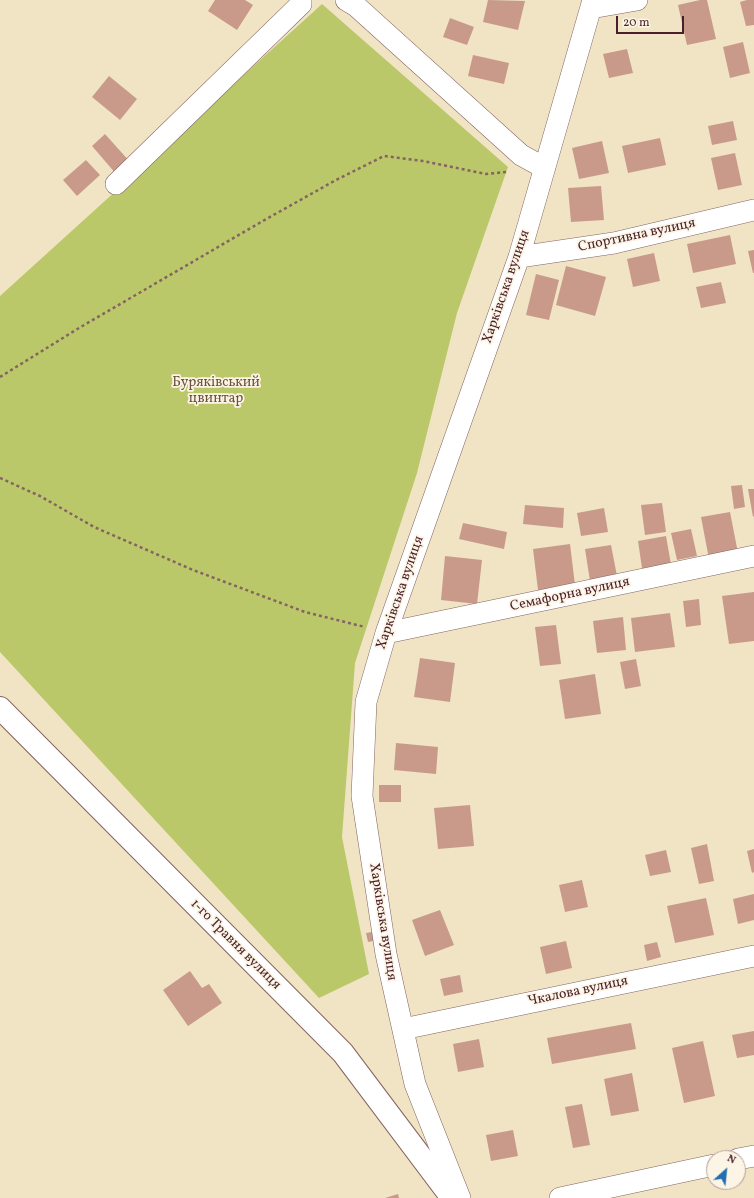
<!DOCTYPE html>
<meta charset="utf-8">
<style>
body{margin:0}
#map{position:relative;width:754px;height:1198px;overflow:hidden;background:#f0e4c5;font-family:Vollkorn,serif}
canvas{display:block}
.north{position:absolute;left:706px;top:1150px;width:40px;height:40px;box-sizing:border-box;background:#fcf5e5;border:1px solid #b59f9b;border-radius:50%;rotate:27deg;font-size:11px;font-weight:700;line-height:16px;text-align:center;color:#4a1f2b}
.north::after{content:'';display:block;margin:auto;width:14px;height:18px;background:#1f6fb2;clip-path:polygon(50% 0,100% 100%,50% 72%,0 100%)}
.scale{position:absolute;left:616px;top:16px;width:68px;height:18px;box-sizing:border-box;border:2px solid #4a1f2b;border-top:0;padding-left:5px;font-size:12px;line-height:14px;white-space:nowrap;color:#4a1f2b;-webkit-text-stroke:3px #fcf5e5;paint-order:stroke}
</style>
<div id="map">
<canvas width="754" height="1198"></canvas>
<div class="north">N</div>
<div class="scale">20 m</div>
</div>
<script>
const context = document.querySelector('canvas').getContext('2d');
context.lineJoin = 'round';
function fillPath(path, color) {
  context.fillStyle = color;
  context.fill(path, 'evenodd');
}
function stroke(path, color, width, dash) {
  context.strokeStyle = color;
  context.lineWidth = width;
  context.lineCap = dash ? 'butt' : 'round';
  context.setLineDash(dash || []);
  context.stroke(path);
}
function label(font, color, halo, rows, align = 'center') {
  context.font = font + ' Vollkorn,serif';
  context.lineWidth = 3.5;
  context.setLineDash([]);
  context.textBaseline = 'middle';
  context.strokeStyle = halo;
  context.fillStyle = color;
  for (const [text, x, y, turn = 0] of rows) {
    context.save();
    context.translate(x, y);
    context.rotate((+turn || 0) * Math.PI / 180);
    context.textAlign = isNaN(turn) ? turn : align;
    if (halo) context.strokeText(text, 0, 0);
    context.fillText(text, 0, 0);
    context.restore();
  }
}
fillPath(new Path2D(`
 M 322,4 L 508,167 L 457,313 L 417,473 L 355,663 L 342,837 L 369,974 L 319,998 L 0,652 L 0,296 Z`), '#bbc86a');
fillPath(new Path2D(`
 M 215,0 L 245,0 L 253,5 L 237,30 L 208,11 Z
 M 488,0 L 525,1 L 518,30 L 483,22 Z
 M 700,0 L 707,0 L 716,39 L 687,45 L 678,5 Z
 M 747,0 L 754,0 L 754,25 L 746,26 L 740,2 Z
 M 450,18 L 474,27 L 467,45 L 443,37 Z
 M 743,42 L 750,73 L 730,78 L 723,47 Z
 M 627,49 L 633,73 L 609,78 L 603,54 Z
 M 473,55 L 509,63 L 504,84 L 468,76 Z
 M 109,76 L 137,99 L 120,120 L 92,97 Z
 M 733,121 L 737,140 L 712,145 L 708,126 Z
 M 105,134 L 131,163 L 117,175 L 92,146 Z
 M 660,138 L 666,165 L 628,173 L 622,146 Z
 M 602,141 L 609,173 L 579,179 L 572,148 Z
 M 735,153 L 742,185 L 718,190 L 711,158 Z
 M 86,160 L 100,175 L 77,196 L 63,180 Z
 M 601,186 L 604,220 L 571,222 L 568,188 Z
 M 730,235 L 736,264 L 693,273 L 687,244 Z
 M 754,250 L 754,273 L 753,273 L 748,251 Z
 M 654,253 L 660,281 L 633,287 L 627,259 Z
 M 566,266 L 606,277 L 595,316 L 556,305 Z
 M 536,274 L 559,280 L 549,320 L 526,315 Z
 M 721,282 L 726,303 L 701,308 L 696,287 Z
 M 742,485 L 745,507 L 734,509 L 731,486 Z
 M 748,489 L 754,489 L 754,516 L 753,517 Z
 M 662,503 L 666,532 L 645,535 L 641,505 Z
 M 525,505 L 564,508 L 563,528 L 523,524 Z
 M 604,508 L 608,532 L 581,536 L 577,513 Z
 M 730,512 L 738,553 L 709,559 L 701,517 Z
 M 463,523 L 507,532 L 504,549 L 459,539 Z
 M 691,529 L 697,556 L 677,560 L 671,533 Z
 M 666,536 L 672,570 L 643,575 L 638,541 Z
 M 570,544 L 575,585 L 538,590 L 533,549 Z
 M 611,545 L 617,576 L 590,581 L 585,549 Z
 M 445,556 L 482,560 L 477,604 L 441,600 Z
 M 754,592 L 754,641 L 729,644 L 722,596 Z
 M 699,599 L 701,625 L 686,627 L 683,601 Z
 M 670,613 L 675,647 L 635,652 L 631,618 Z
 M 623,617 L 626,650 L 597,653 L 593,621 Z
 M 556,625 L 561,664 L 540,666 L 535,627 Z
 M 420,658 L 455,663 L 450,702 L 414,697 Z
 M 636,659 L 641,686 L 625,689 L 620,662 Z
 M 595,674 L 601,714 L 565,719 L 559,680 Z
 M 396,743 L 438,747 L 436,774 L 394,770 Z
 M 379,785 L 401,785 L 401,802 L 379,802 Z
 M 470,805 L 474,846 L 438,849 L 434,808 Z
 M 707,844 L 714,881 L 699,884 L 691,848 Z
 M 754,849 L 754,872 L 752,873 L 747,851 Z
 M 666,850 L 671,872 L 650,876 L 645,855 Z
 M 582,880 L 588,907 L 565,912 L 559,885 Z
 M 754,894 L 754,920 L 738,924 L 733,899 Z
 M 706,898 L 714,935 L 675,943 L 667,906 Z
 M 440,910 L 454,945 L 425,956 L 412,920 Z
 M 372,932 L 374,941 L 368,942 L 366,933 Z
 M 566,941 L 572,968 L 546,974 L 540,947 Z
 M 657,942 L 661,957 L 647,961 L 644,945 Z
 M 190,971 L 202,988 L 209,984 L 222,1003 L 188,1026 L 163,990 Z
 M 460,975 L 463,992 L 444,996 L 440,979 Z
 M 631,1023 L 636,1049 L 552,1064 L 547,1038 Z
 M 754,1031 L 754,1055 L 737,1058 L 732,1035 Z
 M 479,1039 L 484,1067 L 458,1072 L 453,1044 Z
 M 703,1041 L 715,1096 L 684,1103 L 672,1048 Z
 M 632,1073 L 639,1111 L 611,1116 L 604,1079 Z
 M 582,1104 L 590,1145 L 573,1148 L 565,1107 Z
 M 513,1130 L 518,1156 L 491,1161 L 486,1135 Z
 M 398,1194 L 399,1198 L 385,1198 Z`), '#c99a8a');
const street = new Path2D(`
 M 346,0 L 356,6 L 521,155 L 541,166 L 545,167
 M 591,8 L 637,0
 M 116,184 L 301,4 L 301,0
 M 519,257 L 614,243 L 754,210
 M 386,633 L 754,556
 M 403,1029 L 754,956
 M 738,1159 L 754,1156
 M 460,1198 L 415,1084 L 386,954 L 362,796 L 366,702 L 386,633 L 519,257 L 593,0
 M 560,1198 L 714,1165`);
const secondary = new Path2D(`
 M 0,708 L 343,1053 L 452,1198`);
stroke(street, '#846461', 22);
stroke(secondary, '#846461', 24);
stroke(new Path2D(`
 M 0,377 L 79,328 L 261,222 L 336,180 L 384,156 L 423,161 L 486,174 L 506,172
 M 0,478 L 40,496 L 94,527 L 193,570 L 305,612 L 365,627`), '#846461', 2.5, [3, 3]);
stroke(street, '#fff', 21);
stroke(secondary, '#fff', 22);
label('14px', '#4a1f2b', '#fcf5e5', [
 ["Спортивна вулиця",637,236,-12],
 ["Харківська вулиця",507,287,-71],
 ["Харківська вулиця",401,593,-71],
 ["Семафорна вулиця",570,595,-12],
 ["Харківська вулиця",382,922,81],
 ["1-го Травня вулиця",235,945,45],
 ["Чкалова вулиця",578,992,-12]
]);
label('14px', '#6c523e', '#fcf5e5', [
 ["Буряківський",216,383],
 ["цвинтар",216,399]
]);
</script>
